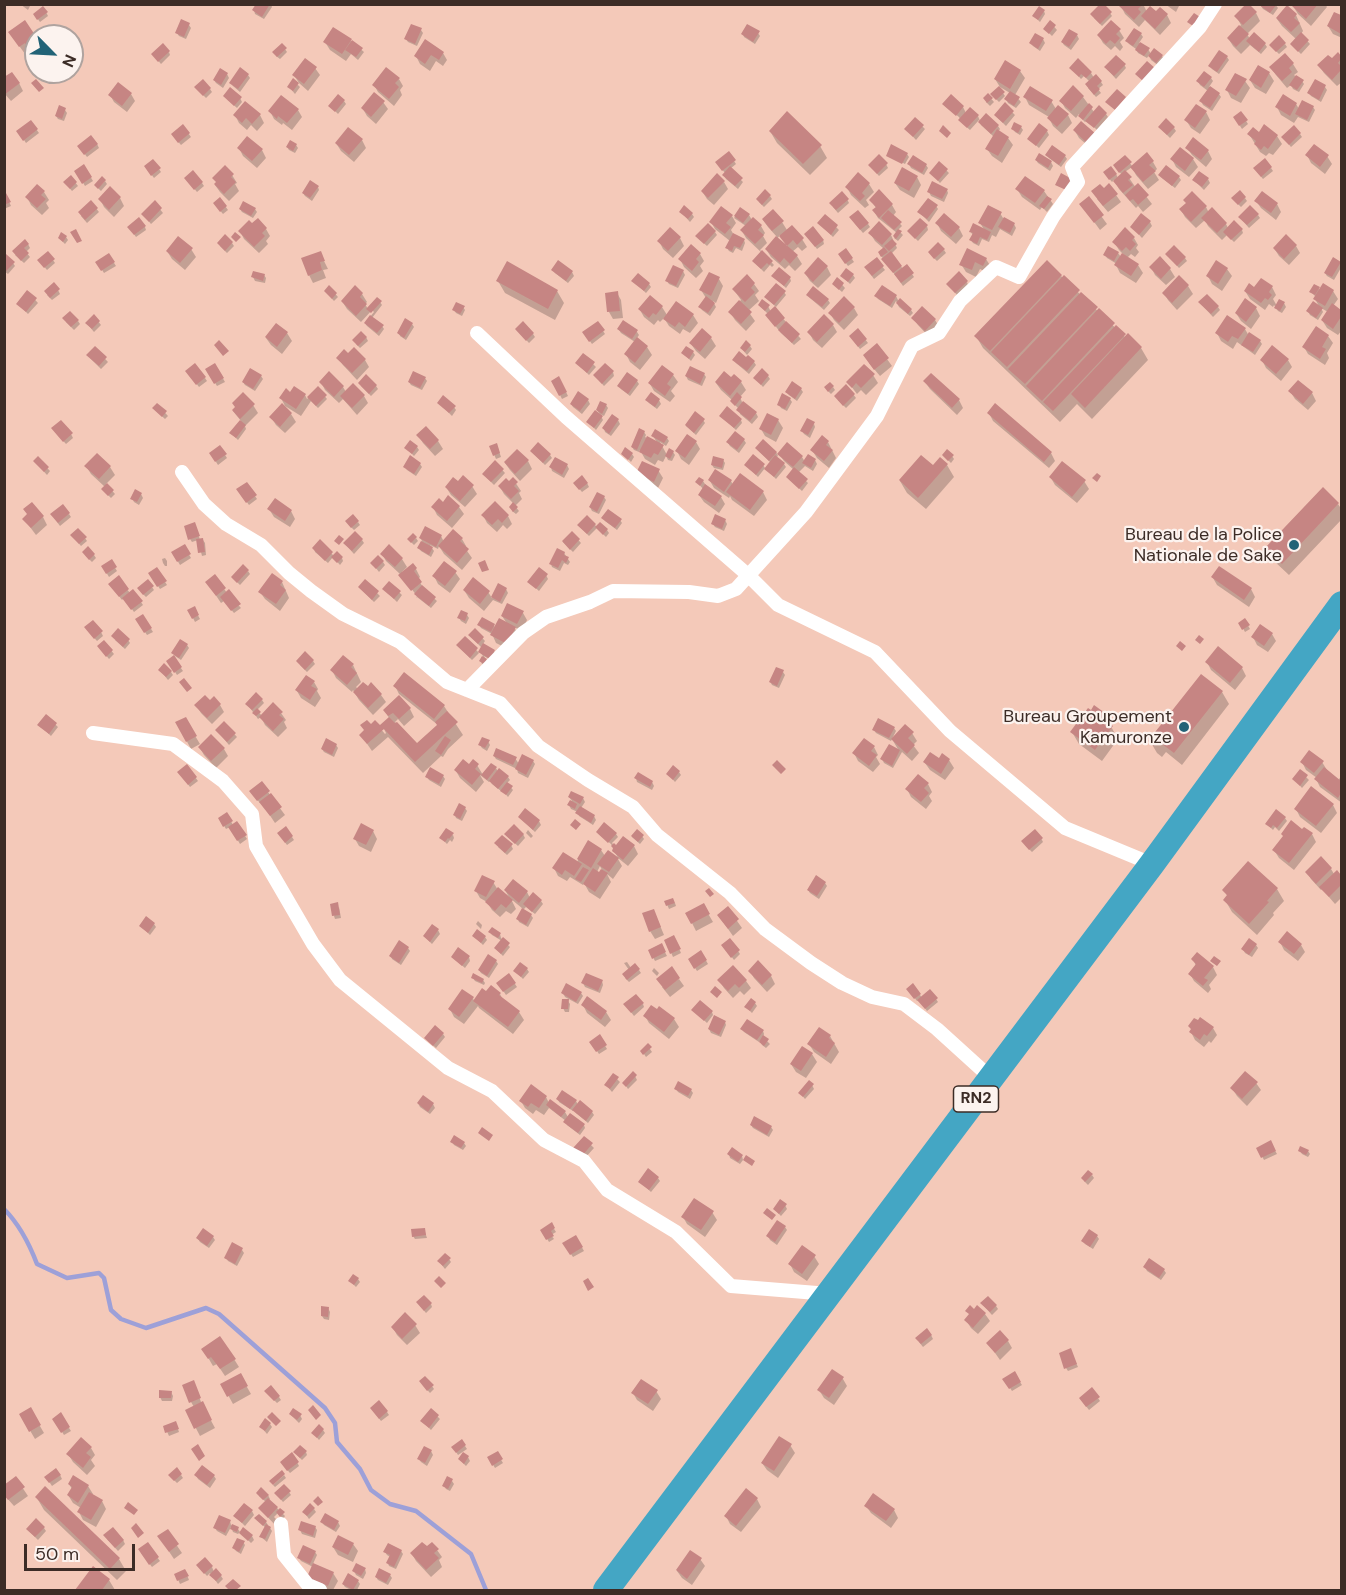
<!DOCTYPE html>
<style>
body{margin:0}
#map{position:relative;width:1346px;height:1595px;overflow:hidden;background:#f4c9b9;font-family:"DM Sans",sans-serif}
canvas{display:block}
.frame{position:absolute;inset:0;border:6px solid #3c2c26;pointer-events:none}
.north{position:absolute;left:24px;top:24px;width:60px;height:60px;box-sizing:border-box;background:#fcf3ef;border:2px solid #afa39f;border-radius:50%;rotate:114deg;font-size:16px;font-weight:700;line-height:24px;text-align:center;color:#3c2c26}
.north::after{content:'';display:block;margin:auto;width:21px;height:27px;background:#226377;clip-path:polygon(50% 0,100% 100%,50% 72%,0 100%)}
.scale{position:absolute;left:24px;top:1544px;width:111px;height:27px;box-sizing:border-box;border:3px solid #3c2c26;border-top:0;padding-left:8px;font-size:18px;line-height:21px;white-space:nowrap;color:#3c2c26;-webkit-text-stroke:4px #fcf3ef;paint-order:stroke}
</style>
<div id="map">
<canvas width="1346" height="1595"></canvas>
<div class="frame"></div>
<div class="north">N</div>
<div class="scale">50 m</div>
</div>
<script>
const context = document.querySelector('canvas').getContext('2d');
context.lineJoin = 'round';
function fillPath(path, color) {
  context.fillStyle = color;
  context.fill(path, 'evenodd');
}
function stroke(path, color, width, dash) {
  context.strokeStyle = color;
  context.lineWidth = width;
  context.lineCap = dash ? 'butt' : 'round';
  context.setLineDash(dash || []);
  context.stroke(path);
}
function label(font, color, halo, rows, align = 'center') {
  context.font = font + ' "DM Sans",sans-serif';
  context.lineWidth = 4.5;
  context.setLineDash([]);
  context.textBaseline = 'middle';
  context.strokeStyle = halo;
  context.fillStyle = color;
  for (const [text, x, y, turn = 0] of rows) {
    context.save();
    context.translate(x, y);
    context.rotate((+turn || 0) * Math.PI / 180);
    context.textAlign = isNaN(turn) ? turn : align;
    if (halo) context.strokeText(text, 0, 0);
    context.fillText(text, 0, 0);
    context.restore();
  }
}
fillPath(new Path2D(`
 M 20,4 L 31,4 L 28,10 Z
 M 257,4 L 271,4 L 272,7 L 264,19 L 255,14 L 254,10 Z
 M 1123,4 L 1143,4 L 1147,12 L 1167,15 L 1171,23 L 1160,35 L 1145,20 L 1139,27 L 1125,14 L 1121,6 Z
 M 1165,4 L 1180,4 L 1176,12 Z
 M 1275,4 L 1278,8 L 1273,15 L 1263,9 L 1261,6 Z
 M 1295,4 L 1325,4 L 1327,7 L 1311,26 L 1298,14 L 1293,6 Z
 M 1044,11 L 1045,14 L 1040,22 L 1034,16 Z
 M 46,12 L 48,16 L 40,22 L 37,18 Z
 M 1110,13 L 1112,16 L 1102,26 L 1094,18 Z
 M 1256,13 L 1260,21 L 1247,34 L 1250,39 L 1265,44 L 1267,47 L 1261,54 L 1250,45 L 1241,54 L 1233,46 L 1228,38 L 1241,25 L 1236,16 Z
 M 1335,14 L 1342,17 L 1342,38 L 1333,34 L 1328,26 Z
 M 1296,15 L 1303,31 L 1301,34 L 1310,44 L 1301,54 L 1294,47 L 1296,39 L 1282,26 L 1277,19 Z
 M 25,22 L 36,39 L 36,53 L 33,55 L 30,50 L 25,54 L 15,40 Z
 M 1050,22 L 1057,30 L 1052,36 L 1045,29 Z
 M 189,25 L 191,28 L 186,39 L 179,36 L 177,33 Z
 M 421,30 L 423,33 L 417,46 L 408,42 L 406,39 Z
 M 1119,30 L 1124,38 L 1120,42 L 1123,47 L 1120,51 L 1115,46 L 1111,50 L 1103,43 L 1099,36 Z
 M 758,33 L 760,36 L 755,44 L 744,37 L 743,34 Z
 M 1141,34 L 1143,37 L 1139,43 L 1148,49 L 1151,54 L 1162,56 L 1164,59 L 1159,66 L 1151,60 L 1149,55 L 1147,58 L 1138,53 L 1136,49 L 1129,44 L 1127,41 Z
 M 1077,35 L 1079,39 L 1071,50 L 1064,45 L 1062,42 Z
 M 1043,39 L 1045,43 L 1040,51 L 1033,46 L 1031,43 Z
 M 350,40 L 364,52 L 358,60 L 351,54 L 346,61 L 330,50 L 325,42 Z
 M 1285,44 L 1287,47 L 1279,54 L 1273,48 Z
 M 285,49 L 287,52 L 280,59 L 276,56 Z
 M 169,52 L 170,55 L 161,64 L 155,57 Z
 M 443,53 L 447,60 L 443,66 L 436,61 L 430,71 L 420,64 L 416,56 Z
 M 1285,55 L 1293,64 L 1298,72 L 1294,75 L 1302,81 L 1304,84 L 1299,92 L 1293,89 L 1291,85 L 1287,88 L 1276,75 L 1271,68 Z
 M 1338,55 L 1342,59 L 1342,82 L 1337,86 L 1324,73 L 1319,66 L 1332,61 Z
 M 1227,57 L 1229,60 L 1219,74 L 1212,69 L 1210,66 Z
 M 1124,64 L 1126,68 L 1116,79 L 1106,68 Z
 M 315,68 L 320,75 L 308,91 L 299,83 L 294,75 Z
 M 1071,68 L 1091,73 L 1094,78 L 1101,82 L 1103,85 L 1098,89 L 1101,93 L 1096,97 L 1088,88 L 1090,82 L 1084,76 L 1081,79 Z
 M 1020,71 L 1025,78 L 1015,95 L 1021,102 L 1016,108 L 1008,103 L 1006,99 L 1010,93 L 1000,87 L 995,79 Z
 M 1269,73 L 1274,81 L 1266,94 L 1255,88 L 1250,80 Z
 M 227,74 L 229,78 L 223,88 L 216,83 L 214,80 Z
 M 248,75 L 250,78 L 240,92 L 233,86 L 231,83 Z
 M 1211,78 L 1213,81 L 1209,87 L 1219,94 L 1221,97 L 1212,111 L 1203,105 L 1201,101 L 1208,91 L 1200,85 L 1198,81 Z
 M 399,79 L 403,86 L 400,90 L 402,95 L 394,106 L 378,92 L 374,85 Z
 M 293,80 L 300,87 L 295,94 L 289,87 Z
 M 1245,81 L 1250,88 L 1241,103 L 1231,98 L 1227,90 Z
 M 19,83 L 23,91 L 11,101 L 4,93 Z
 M 1325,87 L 1327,90 L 1321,102 L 1311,96 L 1309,93 Z
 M 210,89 L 212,92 L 206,98 L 198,90 Z
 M 1003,93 L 1005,96 L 999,102 L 994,97 Z
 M 131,94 L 135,101 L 127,112 L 114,102 L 110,95 Z
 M 988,95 L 994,102 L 990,106 L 986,102 Z
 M 951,96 L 963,107 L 966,113 L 978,116 L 980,121 L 986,115 L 998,126 L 1000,129 L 998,132 L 1008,138 L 1013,145 L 1002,163 L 992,156 L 987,149 L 994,137 L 981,125 L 979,120 L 970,130 L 962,123 L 959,117 L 946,107 L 944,104 Z
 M 1025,97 L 1051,101 L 1056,109 L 1068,115 L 1072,123 L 1062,134 L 1053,126 L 1049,118 L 1049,117 L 1029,105 Z
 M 1083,97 L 1094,112 L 1106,114 L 1108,117 L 1097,130 L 1087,120 L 1085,122 L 1082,119 L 1079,114 L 1076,118 L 1065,108 L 1061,101 Z
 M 240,98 L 242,102 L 237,108 L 227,99 Z
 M 344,101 L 346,104 L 338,114 L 330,106 Z
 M 383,102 L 388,109 L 376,124 L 367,116 L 363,109 Z
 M 1296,104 L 1299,109 L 1313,107 L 1315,110 L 1309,122 L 1298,117 L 1294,123 L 1281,115 L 1277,107 Z
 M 1005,105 L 1015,115 L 1006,126 L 995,115 Z
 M 60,107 L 65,110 L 67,113 L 64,121 L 58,119 L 56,116 Z
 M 298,110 L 302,117 L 292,130 L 283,123 L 282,125 L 274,119 L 270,111 Z
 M 1206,112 L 1210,120 L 1200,134 L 1191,128 L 1186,120 Z
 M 1241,113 L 1248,124 L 1242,129 L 1235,118 Z
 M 235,115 L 260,115 L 264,123 L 257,131 L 251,125 L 247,130 L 239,123 Z
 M 915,119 L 925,129 L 916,140 L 906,129 Z
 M 31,122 L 39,133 L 26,143 L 18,131 Z
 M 1081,123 L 1093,150 L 1079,138 L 1075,131 Z
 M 183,126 L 191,137 L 181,145 L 174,137 Z
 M 1021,127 L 1023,130 L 1020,135 L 1015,132 L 1013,129 Z
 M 1174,128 L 1176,131 L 1170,138 L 1162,130 Z
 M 770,131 L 820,146 L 827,158 L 810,175 L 777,143 Z
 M 1047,131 L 1049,135 L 1039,148 L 1029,139 Z
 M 1249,134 L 1277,136 L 1282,144 L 1273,155 L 1269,153 L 1266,156 L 1260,152 Z
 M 1300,134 L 1302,137 L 1291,147 L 1285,140 Z
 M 362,140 L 366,148 L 354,162 L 341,151 L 336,143 Z
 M 97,144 L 99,148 L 87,157 L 81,149 Z
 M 296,145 L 298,148 L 295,153 L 289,150 L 287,147 Z
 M 239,148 L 262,150 L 266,158 L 257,168 L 243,156 Z
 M 1187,148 L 1208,151 L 1212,159 L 1206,167 L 1192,155 Z
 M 907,154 L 909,157 L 905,164 L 888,155 Z
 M 1039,155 L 1051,162 L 1053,166 L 1050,171 L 1038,163 L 1036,160 Z
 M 1047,155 L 1065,156 L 1067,159 L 1061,167 L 1049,158 Z
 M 1307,155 L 1327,156 L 1332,164 L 1325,174 L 1311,163 Z
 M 1125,157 L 1133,167 L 1153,162 L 1157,169 L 1154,172 L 1159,180 L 1148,189 L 1136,175 L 1132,167 L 1125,172 L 1136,188 L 1138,186 L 1152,204 L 1143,212 L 1138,206 L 1136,208 L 1119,189 L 1114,180 L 1112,182 L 1107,176 L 1116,174 L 1118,178 L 1122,175 L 1117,169 Z
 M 1172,159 L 1193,159 L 1198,167 L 1189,177 L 1176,167 Z
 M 734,161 L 736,164 L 730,169 L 743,182 L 738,189 L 726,179 L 724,175 L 726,174 L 719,166 Z
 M 939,163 L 949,173 L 940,183 L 931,173 Z
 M 886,164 L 888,168 L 879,176 L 872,168 Z
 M 909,164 L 926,165 L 928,168 L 924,175 L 911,168 Z
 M 84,166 L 93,181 L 85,186 L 76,171 Z
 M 1271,168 L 1273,171 L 1263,179 L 1257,172 Z
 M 159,169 L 161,172 L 154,178 L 148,170 Z
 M 858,174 L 869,184 L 874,192 L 866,200 L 869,205 L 865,208 L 851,195 L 847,187 Z
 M 232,175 L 237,183 L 235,184 L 239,191 L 229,201 L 220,192 L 215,185 Z
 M 1160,175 L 1179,177 L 1181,180 L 1175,188 L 1162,178 Z
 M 71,177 L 78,186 L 72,191 L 67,185 Z
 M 917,177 L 921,185 L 914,198 L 900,190 L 895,183 Z
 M 1208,179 L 1210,183 L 1204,190 L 1194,180 Z
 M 105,181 L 107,184 L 101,191 L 98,188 Z
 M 188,181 L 202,183 L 204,186 L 197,192 Z
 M 724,182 L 728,189 L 714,205 L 707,199 L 702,191 Z
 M 37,186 L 44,192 L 49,200 L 46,203 L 49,208 L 42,215 L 31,205 L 27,197 Z
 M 318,187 L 319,190 L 312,201 L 305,196 L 303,193 Z
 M 110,189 L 120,198 L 124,206 L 114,217 L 104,207 L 100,199 Z
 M 1017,189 L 1044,191 L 1053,204 L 1047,212 L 1042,207 L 1040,210 L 1022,197 Z
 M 947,190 L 948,193 L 944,202 L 931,196 L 929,192 Z
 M 1103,190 L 1116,195 L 1121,202 L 1108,212 L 1097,199 Z
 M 4,195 L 6,195 L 11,206 L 4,209 Z
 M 770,196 L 772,199 L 764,207 L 759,202 Z
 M 1088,198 L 1107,224 L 1100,230 L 1081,204 Z
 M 1245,198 L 1247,201 L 1241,207 L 1235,201 Z
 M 220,199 L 228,210 L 223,214 L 217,207 Z
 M 847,199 L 849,203 L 838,213 L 833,207 Z
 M 871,200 L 892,205 L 896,212 L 893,216 L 902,226 L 898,230 L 903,235 L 898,241 L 894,238 L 897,233 L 878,218 L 874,211 L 876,208 Z
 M 1256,201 L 1277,204 L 1281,212 L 1276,220 L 1261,208 Z
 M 91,202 L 99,212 L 87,223 L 81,216 Z
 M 155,203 L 163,213 L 151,224 L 145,217 Z
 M 936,206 L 938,209 L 929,222 L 919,212 Z
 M 1206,207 L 1209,213 L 1226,224 L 1228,228 L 1242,230 L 1243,233 L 1234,242 L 1227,235 L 1222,240 L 1208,226 L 1205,220 L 1196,228 L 1185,217 L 1181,210 Z
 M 240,209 L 255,209 L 257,212 L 253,218 L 242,212 Z
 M 741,209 L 749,215 L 752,220 L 761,226 L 765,233 L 763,236 L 767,243 L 760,250 L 774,265 L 772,267 L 770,265 L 764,272 L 756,264 L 762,253 L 746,238 L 742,231 L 746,226 L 734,218 Z
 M 681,212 L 692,214 L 694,217 L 690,222 Z
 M 1000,213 L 1003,218 L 1014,224 L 1016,228 L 1012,236 L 1000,229 L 996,237 L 992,235 L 989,242 L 982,239 L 979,246 L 973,243 L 971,240 L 973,236 L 971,232 L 985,231 L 980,223 Z
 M 1258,215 L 1260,218 L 1249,228 L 1242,220 Z
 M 732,216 L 736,223 L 731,230 L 734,235 L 744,240 L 745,243 L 742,251 L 736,248 L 733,253 L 729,251 L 727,248 L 730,241 L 715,229 L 711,222 Z
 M 825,216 L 839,230 L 833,237 L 819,223 Z
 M 763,220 L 782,222 L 787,230 L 802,239 L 807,247 L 802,251 L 798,247 L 792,252 L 797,256 L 802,264 L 795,271 L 789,265 L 785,269 L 771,257 L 766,249 L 777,237 L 768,227 ZM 780,235 L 787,246 L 777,239 Z
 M 853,221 L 868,224 L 870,227 L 863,233 Z
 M 1150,222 L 1152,226 L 1142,238 L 1132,227 Z
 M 937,223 L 959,228 L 963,236 L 956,244 L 941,231 Z
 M 252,225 L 266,229 L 270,236 L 266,241 L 268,244 L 259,253 L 244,239 L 240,231 Z
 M 927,226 L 928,230 L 918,241 L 911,234 Z
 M 129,227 L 145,227 L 146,230 L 136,237 Z
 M 670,229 L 680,238 L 684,246 L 673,258 L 663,249 L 659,241 Z
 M 715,232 L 717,235 L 707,246 L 699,239 Z
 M 870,233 L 891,235 L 897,248 L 891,254 L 903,269 L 912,274 L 914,277 L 903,286 L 879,253 L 884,249 L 875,241 Z
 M 66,237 L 68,240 L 65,244 L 59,238 Z
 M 808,237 L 823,240 L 824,244 L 817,249 Z
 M 1134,238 L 1138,245 L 1136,248 L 1139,252 L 1135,257 L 1131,254 L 1127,258 L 1138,265 L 1143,273 L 1136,283 L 1120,273 L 1116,265 L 1117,264 L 1107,258 L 1105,255 L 1118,253 L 1121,257 L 1124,255 L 1119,250 L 1114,242 Z
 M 232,243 L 234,246 L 227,253 L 220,246 Z
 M 28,244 L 30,248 L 26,252 L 30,257 L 24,263 L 15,255 Z
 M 1296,246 L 1300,253 L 1289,265 L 1279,256 L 1274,248 Z
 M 191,249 L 196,257 L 185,270 L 172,259 L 167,251 Z
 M 944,250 L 946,253 L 937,261 L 932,256 Z
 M 320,253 L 328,269 L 323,270 L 326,278 L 313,283 L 309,275 Z
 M 700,254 L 704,261 L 700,266 L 703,271 L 696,278 L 684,267 L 680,259 Z
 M 109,255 L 116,266 L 104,273 L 97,262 Z
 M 1169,257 L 1185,258 L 1187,261 L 1179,268 Z
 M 842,258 L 852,259 L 854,262 L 848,266 Z
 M 876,259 L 885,270 L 874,279 L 868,271 Z
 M 986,259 L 991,267 L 988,273 L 980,269 L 976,277 L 966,272 L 961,264 Z
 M 53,260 L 55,263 L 47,270 L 41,263 Z
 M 13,263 L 15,266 L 8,274 L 4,271 Z
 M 1340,263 L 1342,266 L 1334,280 L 1327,276 L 1325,273 Z
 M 827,267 L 831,275 L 818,288 L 810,281 L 805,273 Z
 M 1151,267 L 1170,269 L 1175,277 L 1166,285 L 1155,275 Z
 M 1227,269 L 1232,276 L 1222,291 L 1212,284 L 1208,276 Z
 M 553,270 L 572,272 L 574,276 L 568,283 L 555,273 Z
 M 683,271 L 685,275 L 678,288 L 669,284 L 667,281 Z
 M 264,275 L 266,278 L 265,283 L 255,281 L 253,277 Z
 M 853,275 L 855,278 L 850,284 L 842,276 Z
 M 773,276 L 790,278 L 791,281 L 786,288 Z
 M 1061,276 L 1126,338 L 1141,348 L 1148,360 L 1092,419 L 1077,404 L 1060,422 L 983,348 L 976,336 Z
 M 1179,277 L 1188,286 L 1193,294 L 1177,310 L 1168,300 L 1164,293 Z
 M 719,279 L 723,286 L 716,303 L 713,301 L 716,307 L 710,316 L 702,310 L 700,307 L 706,298 L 701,290 Z
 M 837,279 L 845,288 L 842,292 L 833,284 Z
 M 498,281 L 557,291 L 564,303 L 555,320 L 505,293 Z
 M 633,281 L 649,284 L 651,287 L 646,293 Z
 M 967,282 L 968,285 L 957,295 L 950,287 Z
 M 754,284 L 759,291 L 755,295 L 759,301 L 748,311 L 755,321 L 746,331 L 735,320 L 730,312 L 741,300 L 734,290 Z
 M 329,287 L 338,297 L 334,301 L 325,291 Z
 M 355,287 L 362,294 L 367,302 L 365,304 L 368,309 L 380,302 L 382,305 L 372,318 L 382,326 L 384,329 L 379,336 L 367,326 L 365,323 L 374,312 L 372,310 L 361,322 L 347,309 L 342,301 Z
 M 1272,287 L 1276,295 L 1273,299 L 1277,306 L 1284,303 L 1286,307 L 1282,313 L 1278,311 L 1274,305 L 1273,307 L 1269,304 L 1265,310 L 1250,299 L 1245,291 Z
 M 1318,288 L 1320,291 L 1333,291 L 1338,299 L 1333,306 L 1342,312 L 1342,330 L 1338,335 L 1327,328 L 1322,320 L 1328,312 L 1321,308 L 1323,312 L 1318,320 L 1310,315 L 1308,311 L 1320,308 L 1315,299 L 1316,297 L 1311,292 Z
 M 58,290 L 60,294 L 52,300 L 47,295 Z
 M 28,292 L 38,303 L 28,314 L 18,304 Z
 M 784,292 L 786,295 L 776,307 L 766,297 Z
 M 617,293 L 621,300 L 623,318 L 613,319 L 609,312 Z
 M 808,295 L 828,300 L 830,303 L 824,310 L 810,298 Z
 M 876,296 L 896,296 L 899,302 L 911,310 L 913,313 L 910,316 L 899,307 L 896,301 L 892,308 L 878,299 Z
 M 676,303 L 693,315 L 698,323 L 690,333 L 683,329 L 680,334 L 669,326 L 664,318 L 660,322 L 658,320 L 654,325 L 644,317 L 640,310 L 662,307 L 667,315 Z
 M 1200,303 L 1218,307 L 1220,310 L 1213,317 Z
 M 759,305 L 768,306 L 771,312 L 776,307 L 775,309 L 786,322 L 801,339 L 794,345 L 781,333 L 769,318 L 768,314 Z
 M 463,307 L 465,310 L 462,316 L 456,313 L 454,310 Z
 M 854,308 L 858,315 L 844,330 L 834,320 L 830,313 Z
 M 922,308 L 935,320 L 940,328 L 930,338 L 918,325 L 913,318 Z
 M 1256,308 L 1260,316 L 1251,329 L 1241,321 L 1236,313 Z
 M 94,316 L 101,325 L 94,332 L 89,326 Z
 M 78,321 L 80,324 L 74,330 L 66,322 Z
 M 624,322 L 637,332 L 639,335 L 637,338 L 647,347 L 652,355 L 640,370 L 630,362 L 626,354 L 635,342 L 621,333 L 619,330 Z
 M 598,323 L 605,334 L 592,344 L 584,333 Z
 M 412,324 L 414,327 L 406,340 L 400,336 L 399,333 Z
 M 276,325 L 287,333 L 292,341 L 282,354 L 271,345 L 266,338 Z
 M 833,325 L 837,332 L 822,348 L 813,340 L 809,332 Z
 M 516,329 L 533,334 L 535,337 L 529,343 Z
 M 1245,329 L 1249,336 L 1260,341 L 1262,344 L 1255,355 L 1237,342 L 1233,349 L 1221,341 L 1217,333 Z
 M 858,330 L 868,343 L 860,349 L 853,340 Z
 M 1328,336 L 1333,343 L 1327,353 L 1329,358 L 1325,365 L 1308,354 L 1304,347 Z
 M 366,337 L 368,341 L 360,348 L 356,344 Z
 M 711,338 L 716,346 L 705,359 L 696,351 L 691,344 Z
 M 750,346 L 752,349 L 747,355 L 741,348 Z
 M 95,348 L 108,362 L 101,369 L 90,358 Z
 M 693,352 L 695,355 L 691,361 L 683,353 Z
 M 348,355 L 365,360 L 369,367 L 357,380 L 343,365 L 338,358 Z
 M 584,355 L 596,367 L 589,375 L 577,363 Z
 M 887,359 L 892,366 L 880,376 L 869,363 Z
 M 734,360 L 754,362 L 756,365 L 749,374 L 736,363 Z
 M 1262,360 L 1288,360 L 1292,367 L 1281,381 L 1266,368 Z
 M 215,365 L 225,382 L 217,386 L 207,370 Z
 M 613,372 L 614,376 L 604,386 L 595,376 Z
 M 189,374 L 205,378 L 207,381 L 199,387 Z
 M 704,374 L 706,377 L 702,386 L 688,380 L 686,376 Z
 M 673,375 L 678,382 L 671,391 L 675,396 L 670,402 L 654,391 L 650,384 Z
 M 873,375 L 878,383 L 866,395 L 861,390 L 857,394 L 848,382 Z
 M 931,375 L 959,400 L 963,408 L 957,415 L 930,389 L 925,382 Z
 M 261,376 L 263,379 L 255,391 L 245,385 L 243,382 Z
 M 734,376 L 741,382 L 746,390 L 740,397 L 742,402 L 756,413 L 758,417 L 752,424 L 740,414 L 739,409 L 731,401 L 732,400 L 721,390 L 716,383 L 731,379 Z
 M 768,376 L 770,379 L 763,387 L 755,378 Z
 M 425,378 L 427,381 L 422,390 L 411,385 L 409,382 Z
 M 559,378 L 568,396 L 562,399 L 553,381 Z
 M 637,381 L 639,384 L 630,396 L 621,389 L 619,386 Z
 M 321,382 L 343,387 L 346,392 L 364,396 L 368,403 L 357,415 L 343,399 L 339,403 L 325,390 Z
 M 361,386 L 376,386 L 378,389 L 371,396 Z
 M 833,387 L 835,390 L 831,394 L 828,391 Z
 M 318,388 L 327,399 L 318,408 L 311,401 L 301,416 L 285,406 L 281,398 L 291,394 L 305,395 L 307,399 Z
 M 801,389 L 803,392 L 797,401 L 789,395 L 787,392 Z
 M 1290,391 L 1312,393 L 1316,401 L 1308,410 L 1295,399 Z
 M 651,394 L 659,400 L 661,404 L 657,409 L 649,403 L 647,400 Z
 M 853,394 L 856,398 L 846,408 L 838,400 Z
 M 790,399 L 792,402 L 787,411 L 781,408 L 779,404 Z
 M 588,400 L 590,404 L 582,414 L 573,407 L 571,404 Z
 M 439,403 L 454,407 L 456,410 L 452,416 Z
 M 158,405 L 168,416 L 165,419 L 154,409 Z
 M 253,405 L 258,413 L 245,426 L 246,429 L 238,440 L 231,433 L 241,421 L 233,411 L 236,408 Z
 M 606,405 L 608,408 L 604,416 L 600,414 L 603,420 L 596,430 L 588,422 L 601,416 L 597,410 Z
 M 989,413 L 1051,453 L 1055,461 L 1049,468 L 993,421 Z
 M 291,414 L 296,422 L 285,433 L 276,425 L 271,417 Z
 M 768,415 L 778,420 L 783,428 L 776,442 L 765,436 L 761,429 Z
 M 721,416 L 741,420 L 742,423 L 736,430 Z
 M 618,420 L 620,424 L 611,436 L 605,432 L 604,428 Z
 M 703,420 L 705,423 L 696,435 L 686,426 Z
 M 814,424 L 815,427 L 810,438 L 804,434 L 802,431 Z
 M 426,428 L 438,441 L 443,449 L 435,456 L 423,443 L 418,435 Z
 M 55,432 L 71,434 L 73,438 L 66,444 Z
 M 644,432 L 646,435 L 645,437 L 658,444 L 653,436 L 667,438 L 669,441 L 666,446 L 660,442 L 667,455 L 673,452 L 675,455 L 672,461 L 668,460 L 666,456 L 663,462 L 658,460 L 655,465 L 645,459 L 640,450 L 639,452 L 634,450 L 632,447 Z
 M 744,440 L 746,443 L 739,453 L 730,446 L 728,443 Z
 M 696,442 L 700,449 L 689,465 L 681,459 L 677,451 Z
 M 828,442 L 836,458 L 829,468 L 817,458 L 812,450 Z
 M 220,447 L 227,458 L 218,465 L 211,454 Z
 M 417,447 L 419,450 L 414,456 L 406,448 Z
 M 491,447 L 498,448 L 501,457 L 496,459 Z
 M 756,448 L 776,452 L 778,456 L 776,458 L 784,464 L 786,467 L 776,479 L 766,469 L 771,463 Z
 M 534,454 L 550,455 L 552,458 L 545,465 Z
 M 623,454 L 632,454 L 634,457 L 631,462 Z
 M 779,454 L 802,457 L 805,462 L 809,456 L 815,460 L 817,464 L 813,471 L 805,466 L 798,473 L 808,483 L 802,491 L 790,480 L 788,477 L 794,470 L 784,461 Z
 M 97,455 L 110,467 L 115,475 L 106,484 L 115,494 L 111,498 L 105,492 L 105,487 L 91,474 L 86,466 Z
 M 944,456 L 952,456 L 954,459 L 951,463 Z
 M 38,458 L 50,471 L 47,475 L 37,464 Z
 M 556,459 L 567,465 L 569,469 L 564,478 L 552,471 L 551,467 Z
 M 723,460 L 725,463 L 723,470 L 714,468 L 712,465 Z
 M 528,461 L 532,469 L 520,481 L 510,470 L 505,463 Z
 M 495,462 L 505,473 L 494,485 L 486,477 Z
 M 420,464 L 422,467 L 416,476 L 407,470 L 405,467 Z
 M 746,465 L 763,465 L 765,468 L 758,477 Z
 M 947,465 L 954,477 L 926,509 L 907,493 L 900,481 L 933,467 Z
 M 658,470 L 663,478 L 658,488 L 642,481 Z
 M 1051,478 L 1084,481 L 1089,489 L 1077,503 L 1055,485 Z
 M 513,479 L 521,491 L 519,493 L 522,499 L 515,506 L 519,511 L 516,514 L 512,511 L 514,504 L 504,494 L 500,487 L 509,483 Z
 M 703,481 L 705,484 L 721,497 L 725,504 L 719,513 L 704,502 L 699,495 L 703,489 L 697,482 Z
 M 710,481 L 731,481 L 733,485 L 763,492 L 767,500 L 754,516 L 732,500 L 730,496 L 729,498 L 714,488 Z
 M 458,483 L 472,486 L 477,494 L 465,507 L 451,495 L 446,487 Z
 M 587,483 L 589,487 L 582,492 L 577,486 Z
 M 247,484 L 257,499 L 249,505 L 238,490 Z
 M 141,494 L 143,498 L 139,505 L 134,502 L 132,498 Z
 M 604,497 L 606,500 L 599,514 L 592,511 L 590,507 Z
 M 443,504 L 459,507 L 464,514 L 452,528 L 437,515 L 433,507 Z
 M 1338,504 L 1342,510 L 1342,519 L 1289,575 L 1274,561 L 1267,549 Z
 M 269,509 L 291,511 L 295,519 L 290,527 L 274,517 Z
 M 69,514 L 71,517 L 60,526 L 54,518 Z
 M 483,515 L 508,516 L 512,524 L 507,529 L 503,525 L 497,532 L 487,523 Z
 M 43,517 L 47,525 L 36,535 L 24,519 Z
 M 603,518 L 620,520 L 622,523 L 617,530 L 605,521 Z
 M 725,520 L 727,524 L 724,531 L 715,527 L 713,524 Z
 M 358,522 L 360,525 L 354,530 L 349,525 Z
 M 595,525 L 597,527 L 607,530 L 609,533 L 606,537 L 597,528 L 589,536 L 581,528 Z
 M 196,527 L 200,540 L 203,540 L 205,543 L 206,555 L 202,556 L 198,540 L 192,542 L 190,539 Z
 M 572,533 L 581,543 L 573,552 L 563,542 Z
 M 441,536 L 444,542 L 462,539 L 466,546 L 465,548 L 472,558 L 462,570 L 444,554 L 439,546 L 438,549 L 430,545 L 434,551 L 431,557 L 421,551 L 419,548 L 422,541 L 420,537 Z
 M 74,538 L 85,538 L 87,541 L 81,546 Z
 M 416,538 L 418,541 L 414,545 L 411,542 Z
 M 362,540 L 364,543 L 354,554 L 345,544 Z
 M 320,542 L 334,556 L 342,558 L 343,561 L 340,565 L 333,557 L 328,563 L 315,552 L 314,548 Z
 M 184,546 L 191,558 L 180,565 L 173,553 Z
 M 389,546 L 402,559 L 407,567 L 402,572 L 403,573 L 413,565 L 416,569 L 420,577 L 418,579 L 424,589 L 437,601 L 431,608 L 417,597 L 416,598 L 417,596 L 400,574 L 386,561 L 382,554 Z
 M 564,553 L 570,562 L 568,565 L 564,563 L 560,571 L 552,567 L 551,564 Z
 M 85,555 L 94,555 L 96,558 L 92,562 Z
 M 165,558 L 167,561 L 167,566 L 165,566 L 163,563 L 162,559 Z
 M 111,561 L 117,571 L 109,577 L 103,567 Z
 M 383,562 L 385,565 L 379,572 L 372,563 Z
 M 157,569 L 167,585 L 160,589 L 150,574 Z
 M 248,571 L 250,574 L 240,585 L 235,580 Z
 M 455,572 L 460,579 L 450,593 L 438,584 L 434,576 Z
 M 272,575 L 282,582 L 289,598 L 280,611 L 265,599 L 260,592 Z
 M 546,575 L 548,579 L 539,591 L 529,582 Z
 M 215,576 L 227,593 L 241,608 L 234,613 L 224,601 L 221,603 L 207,582 Z
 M 118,578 L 130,593 L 141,602 L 143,605 L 134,612 L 124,598 L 122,600 L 112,587 Z
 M 1213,578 L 1251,589 L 1255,597 L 1249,607 L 1217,585 Z
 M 365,581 L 380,596 L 374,602 L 359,587 Z
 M 389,583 L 402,595 L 397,602 L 384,589 Z
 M 498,585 L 506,589 L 508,593 L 502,604 L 493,600 L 484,611 L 469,598 L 464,590 L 488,592 L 492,598 Z
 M 152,587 L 154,590 L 146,597 L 141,592 Z
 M 194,608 L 200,619 L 195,622 L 189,610 Z
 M 523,613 L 527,620 L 522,631 L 514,627 L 519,636 L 512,651 L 496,643 L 492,634 L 481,628 L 479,625 L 494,625 L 495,628 L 508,625 L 502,616 Z
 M 467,615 L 469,618 L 466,624 L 461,621 L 459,618 Z
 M 143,616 L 153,632 L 147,635 L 137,620 Z
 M 1245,620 L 1250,629 L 1245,632 L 1240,623 Z
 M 475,630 L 485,641 L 483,644 L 494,651 L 496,654 L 492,661 L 484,656 L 488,664 L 486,666 L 482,664 L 481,661 L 483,656 L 480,652 L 482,648 L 472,638 Z
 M 88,631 L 101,632 L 103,636 L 97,641 Z
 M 1272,634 L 1276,641 L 1268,652 L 1257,645 L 1253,637 Z
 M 465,638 L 479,653 L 472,660 L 460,648 Z
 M 115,640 L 128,640 L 130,643 L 125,649 Z
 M 104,642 L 114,654 L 109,659 L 101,649 Z
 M 187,645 L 189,648 L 181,660 L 175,656 L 173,653 Z
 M 173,657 L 183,671 L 177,675 L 168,661 Z
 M 313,661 L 315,664 L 307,672 L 300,665 Z
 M 1207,662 L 1242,668 L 1246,676 L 1235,690 L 1211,670 Z
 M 353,665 L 361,682 L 356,687 L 358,689 L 381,695 L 386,702 L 373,715 L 359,700 L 353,690 L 352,692 L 336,678 L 332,670 Z
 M 160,670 L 171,672 L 173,675 L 168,680 Z
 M 783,672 L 785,675 L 779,688 L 772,685 L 770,681 Z
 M 1202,676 L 1222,692 L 1229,704 L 1182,765 L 1166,752 L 1162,757 L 1157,753 L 1150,741 Z
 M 314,682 L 318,689 L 317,691 L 321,698 L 315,707 L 301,698 L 297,691 Z
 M 395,686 L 444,706 L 463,735 L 448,749 L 443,757 L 441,756 L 423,773 L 388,737 L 372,751 L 361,735 L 375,722 L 385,734 L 386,733 L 382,725 L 389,718 L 385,710 L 410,709 L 414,717 L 404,726 L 398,719 L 395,722 L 417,745 L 438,725 L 399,694 Z
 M 262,700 L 264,703 L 257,710 L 262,716 L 281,713 L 286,720 L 284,722 L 287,728 L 278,737 L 265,725 L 261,717 L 258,719 L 256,716 L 247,704 Z
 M 210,702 L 220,705 L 224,712 L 212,724 L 201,713 L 196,705 Z
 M 1104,714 L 1118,739 L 1102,761 L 1079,744 L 1072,732 Z
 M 46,716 L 58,727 L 51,736 L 39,725 Z
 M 185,719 L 200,744 L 191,749 L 177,723 Z
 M 224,723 L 237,737 L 229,745 L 219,733 Z
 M 894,728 L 896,731 L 891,741 L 876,733 L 874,730 Z
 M 912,733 L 917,741 L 913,745 L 919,753 L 912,761 L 902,752 L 893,768 L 884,763 L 882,759 L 889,746 L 899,751 L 892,739 Z
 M 488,741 L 490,745 L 487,751 L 482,748 L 480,745 Z
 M 336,745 L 338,748 L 334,757 L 324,752 L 322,749 Z
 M 874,747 L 878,755 L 876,757 L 880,764 L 873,772 L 858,761 L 854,753 Z
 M 200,748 L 224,749 L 228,756 L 216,768 L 204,755 Z
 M 494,756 L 515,758 L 519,764 L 533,761 L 535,764 L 528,778 L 518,773 L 517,769 L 496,759 Z
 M 939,760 L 949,760 L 954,768 L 945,780 L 930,770 L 925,763 Z
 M 1302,762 L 1322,762 L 1327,770 L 1338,780 L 1342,776 L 1342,803 L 1320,787 L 1316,779 L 1317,778 L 1306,770 Z
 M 477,765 L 483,775 L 496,768 L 498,772 L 508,777 L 510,780 L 507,783 L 513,790 L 508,797 L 502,790 L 501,791 L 492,784 L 490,781 L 489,782 L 480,775 L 484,782 L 476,792 L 460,778 L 456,771 L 469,766 Z
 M 187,766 L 198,781 L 190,787 L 181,775 Z
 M 1300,771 L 1309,780 L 1302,788 L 1294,779 Z
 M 679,772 L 681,775 L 675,782 L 668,774 Z
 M 443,776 L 445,779 L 441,787 L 429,780 L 427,777 Z
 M 636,778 L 652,782 L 654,786 L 652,790 L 637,782 Z
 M 928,784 L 932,792 L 929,796 L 932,801 L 926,809 L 911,797 L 907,789 Z
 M 268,792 L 285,815 L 275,823 L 261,802 L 260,803 L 253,795 Z
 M 569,797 L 583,798 L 585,802 L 581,808 L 594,816 L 596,820 L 593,825 L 579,816 L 578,812 L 571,809 L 569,805 L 572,801 Z
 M 1333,805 L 1337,813 L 1321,833 L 1300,817 L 1296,809 Z
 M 465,808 L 467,811 L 462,821 L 456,818 L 455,815 Z
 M 227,814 L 233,825 L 237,823 L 247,839 L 240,844 L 230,827 L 226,829 L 220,819 Z
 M 520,818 L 539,821 L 541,825 L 535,832 Z
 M 1285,818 L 1287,821 L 1279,831 L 1275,827 L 1273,830 L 1267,824 Z
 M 528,830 L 533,836 L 531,838 L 526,833 Z
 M 373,831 L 377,839 L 371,852 L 359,846 L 355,839 Z
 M 1302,831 L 1312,834 L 1316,842 L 1294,870 L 1279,858 L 1274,850 Z
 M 523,834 L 525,838 L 518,846 L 508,837 Z
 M 616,834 L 618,837 L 612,843 L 616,847 L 634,846 L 638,854 L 628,866 L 618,858 L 611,844 L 600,835 Z
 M 453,835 L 454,838 L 452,842 L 450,840 L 447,844 L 441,838 Z
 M 642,836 L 644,839 L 640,844 L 632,837 Z
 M 281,837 L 292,837 L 294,840 L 287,845 Z
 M 1041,838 L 1043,842 L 1032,852 L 1025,845 Z
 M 588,842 L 601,850 L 605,856 L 618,859 L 622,866 L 613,879 L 607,874 L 611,882 L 600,899 L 589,892 L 584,883 L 583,885 L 570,877 L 567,881 L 558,876 L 554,868 L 577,862 ZM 600,866 L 602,870 L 594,878 Z
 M 511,845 L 513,849 L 507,855 L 498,847 Z
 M 1331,869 L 1334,874 L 1337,872 L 1342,877 L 1342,897 L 1335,904 L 1322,889 L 1321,890 L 1311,879 L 1307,872 Z
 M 493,882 L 498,890 L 510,899 L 505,890 L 527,892 L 530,898 L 541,901 L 543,904 L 535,914 L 526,907 L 523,910 L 531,915 L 533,918 L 528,927 L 519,922 L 518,919 L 523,909 L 511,899 L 516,909 L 511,914 L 506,911 L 500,917 L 492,910 L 487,902 L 480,898 L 476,891 Z
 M 825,883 L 827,886 L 819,899 L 810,893 L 808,890 Z
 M 1277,889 L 1284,901 L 1273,913 L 1274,915 L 1257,935 L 1232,912 L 1225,900 L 1228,897 L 1224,890 Z
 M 666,902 L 675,903 L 676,906 L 669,909 Z
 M 703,905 L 713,922 L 696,931 L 687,913 Z
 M 339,907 L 341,918 L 335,919 L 334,916 Z
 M 728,908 L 742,928 L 733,936 L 719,916 Z
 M 654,911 L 664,935 L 655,939 L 650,931 Z
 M 478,921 L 482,925 L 481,929 L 476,924 Z
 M 154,924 L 156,927 L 150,935 L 141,926 Z
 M 438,930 L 440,934 L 432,944 L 425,937 Z
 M 490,932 L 500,934 L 501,938 L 510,947 L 503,956 L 496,949 L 502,941 L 492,935 Z
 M 474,936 L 485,937 L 487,940 L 483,945 Z
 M 674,937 L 681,953 L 673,957 L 666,941 Z
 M 1280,942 L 1301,945 L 1305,952 L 1298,961 L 1284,950 Z
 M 661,945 L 667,956 L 655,961 L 650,951 Z
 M 1256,945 L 1258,948 L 1252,957 L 1245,953 L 1243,949 Z
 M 408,948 L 410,951 L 401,965 L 392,959 L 391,956 Z
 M 725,948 L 738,951 L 740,954 L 734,960 Z
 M 701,952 L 708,964 L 697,971 L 690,960 Z
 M 452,957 L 469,957 L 470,961 L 465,968 Z
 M 1193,959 L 1213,967 L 1217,975 L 1209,985 L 1211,989 L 1208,993 L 1194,981 L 1190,974 L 1196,966 Z
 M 496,961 L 498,964 L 489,978 L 481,973 L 479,970 Z
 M 627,962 L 631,968 L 639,970 L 641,973 L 629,982 L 625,978 L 629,970 L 624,963 Z
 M 654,968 L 659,973 L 657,976 L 652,971 Z
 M 527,969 L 529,972 L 523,979 L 515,971 Z
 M 750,971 L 771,976 L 775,984 L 767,992 L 754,978 Z
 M 509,975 L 517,987 L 506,995 L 498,983 Z
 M 473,978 L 483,980 L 485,983 L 484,985 L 475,981 Z
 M 679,979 L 684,986 L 670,997 L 662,987 Z
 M 719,980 L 746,981 L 751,988 L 744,995 L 740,991 L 733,998 L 724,988 Z
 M 602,981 L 603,985 L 600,993 L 585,987 L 583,983 Z
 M 491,987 L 500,994 L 503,1000 L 519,1012 L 524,1020 L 513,1034 L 479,1008 L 478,1006 L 464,1024 L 454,1017 L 450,1009 L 473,998 L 474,1001 L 487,993 Z
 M 910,992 L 920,995 L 922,998 L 936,999 L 938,1002 L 927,1011 L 919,1000 L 917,1001 Z
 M 563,993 L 581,993 L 583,996 L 578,1004 L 565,997 Z
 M 568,1001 L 570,1004 L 569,1012 L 565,1012 L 563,1008 Z
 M 755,1003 L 757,1006 L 752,1013 L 746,1007 Z
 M 643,1004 L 644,1007 L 634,1016 L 627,1007 Z
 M 583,1005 L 606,1012 L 611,1020 L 605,1027 L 587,1013 Z
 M 693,1010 L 712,1012 L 713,1015 L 707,1023 Z
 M 645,1016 L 674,1019 L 679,1027 L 669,1039 L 649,1023 Z
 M 725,1022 L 726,1025 L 721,1037 L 711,1033 L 709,1029 Z
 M 1213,1028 L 1217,1035 L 1211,1043 L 1209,1041 L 1204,1047 L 1195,1040 L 1191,1032 Z
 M 742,1029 L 763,1031 L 764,1034 L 763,1037 L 770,1044 L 766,1048 L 762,1045 L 760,1041 L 759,1042 L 744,1032 Z
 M 443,1034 L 445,1037 L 436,1048 L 428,1041 Z
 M 830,1036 L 839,1052 L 831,1064 L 814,1052 L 809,1044 Z
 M 600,1037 L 607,1049 L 599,1054 L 591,1042 Z
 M 648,1046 L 652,1052 L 646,1057 L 642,1051 Z
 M 812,1054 L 817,1062 L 806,1078 L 796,1072 L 791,1064 Z
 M 613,1075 L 620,1082 L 612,1092 L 606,1085 Z
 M 635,1076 L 637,1080 L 628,1089 L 626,1086 Z
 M 1256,1083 L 1261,1090 L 1247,1106 L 1237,1096 L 1232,1088 Z
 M 812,1085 L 814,1089 L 805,1099 L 800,1093 Z
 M 531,1087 L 546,1097 L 549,1103 L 565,1112 L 568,1117 L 584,1125 L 585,1128 L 580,1135 L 567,1125 L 566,1121 L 549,1108 L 544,1115 L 536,1110 L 533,1114 L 525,1108 L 521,1101 Z
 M 676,1089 L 691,1090 L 693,1093 L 690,1099 L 678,1092 Z
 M 423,1097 L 433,1104 L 435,1108 L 430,1114 L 420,1107 L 418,1103 Z
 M 558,1099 L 576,1101 L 578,1105 L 592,1112 L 594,1115 L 588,1123 L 576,1113 L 574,1110 L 573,1111 L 559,1102 Z
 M 751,1125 L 771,1127 L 773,1130 L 769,1137 L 753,1128 Z
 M 584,1138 L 594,1148 L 585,1158 L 577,1151 Z
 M 452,1142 L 464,1143 L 466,1146 L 463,1150 L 454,1145 Z
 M 1270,1142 L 1277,1154 L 1264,1160 L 1258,1148 Z
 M 1300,1151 L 1308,1151 L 1310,1154 L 1308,1157 L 1302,1154 Z
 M 729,1154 L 742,1156 L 743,1160 L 740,1164 L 730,1158 Z
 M 1092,1175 L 1094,1178 L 1088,1185 L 1084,1181 Z
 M 658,1178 L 660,1181 L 651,1192 L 640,1182 Z
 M 785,1205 L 787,1209 L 781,1216 L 775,1210 Z
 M 712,1212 L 717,1220 L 705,1237 L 687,1224 L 683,1217 Z
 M 551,1224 L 556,1232 L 551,1235 L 554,1239 L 549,1242 L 542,1230 Z
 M 785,1227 L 787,1230 L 777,1245 L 770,1240 L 768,1236 Z
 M 424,1229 L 427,1238 L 415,1239 L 413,1236 Z
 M 1097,1236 L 1099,1239 L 1093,1249 L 1085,1244 L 1083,1241 Z
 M 213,1237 L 215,1240 L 209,1248 L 200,1242 L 198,1239 Z
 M 576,1237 L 584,1251 L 573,1257 L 564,1244 Z
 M 242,1250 L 244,1253 L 237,1266 L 228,1261 L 226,1258 Z
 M 814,1256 L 819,1264 L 807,1281 L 794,1272 L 790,1264 Z
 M 449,1259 L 451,1262 L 445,1269 L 441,1264 Z
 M 1145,1267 L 1164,1270 L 1166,1273 L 1161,1280 L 1147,1271 Z
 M 358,1279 L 360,1282 L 356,1287 L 350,1281 Z
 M 431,1304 L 432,1307 L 426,1313 L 420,1306 Z
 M 982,1304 L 996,1306 L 998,1309 L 992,1315 Z
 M 328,1308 L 330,1312 L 329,1320 L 324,1319 L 322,1316 Z
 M 974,1311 L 985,1314 L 990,1321 L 978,1334 L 971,1328 L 966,1320 Z
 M 415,1325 L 420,1333 L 407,1345 L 397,1335 L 393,1328 Z
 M 931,1335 L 933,1339 L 923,1347 L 919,1342 Z
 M 1008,1341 L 1012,1348 L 1000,1360 L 988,1343 Z
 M 203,1349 L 234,1359 L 239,1367 L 225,1376 L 217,1364 L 213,1366 Z
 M 1072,1354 L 1078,1367 L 1068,1371 L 1066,1368 Z
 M 832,1371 L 843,1379 L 847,1386 L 834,1405 L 824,1398 L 819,1390 Z
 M 1014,1373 L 1022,1385 L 1012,1391 L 1004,1379 Z
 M 240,1375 L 251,1394 L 233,1404 L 222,1384 Z
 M 195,1385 L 201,1402 L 215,1428 L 200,1436 L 187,1411 L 194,1407 L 191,1402 Z
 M 423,1385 L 432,1386 L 434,1389 L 430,1393 Z
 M 656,1391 L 661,1399 L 653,1411 L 637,1400 L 633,1393 Z
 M 171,1392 L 173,1396 L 172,1401 L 162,1401 L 160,1397 Z
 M 268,1394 L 279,1397 L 281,1400 L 277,1403 Z
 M 1098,1398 L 1100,1401 L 1089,1410 L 1082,1401 Z
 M 30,1409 L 44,1433 L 35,1439 L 21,1415 Z
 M 431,1410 L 440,1419 L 431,1430 L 422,1421 Z
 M 374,1412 L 387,1412 L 389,1415 L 381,1421 Z
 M 60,1414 L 71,1431 L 64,1435 L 54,1419 Z
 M 290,1414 L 300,1415 L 302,1419 L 299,1423 Z
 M 270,1424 L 272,1427 L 267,1434 L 261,1427 Z
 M 177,1426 L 179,1432 L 169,1436 L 165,1427 Z
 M 323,1430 L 325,1433 L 319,1440 L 313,1433 Z
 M 790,1445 L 795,1453 L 778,1478 L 767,1470 L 762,1463 Z
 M 465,1446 L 467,1449 L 458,1455 L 453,1447 Z
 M 91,1448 L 95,1455 L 91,1460 L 95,1466 L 87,1475 L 73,1462 L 68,1454 Z
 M 431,1451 L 433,1455 L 427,1466 L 421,1462 L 419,1459 Z
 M 306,1452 L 307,1455 L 302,1460 L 297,1455 Z
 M 497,1453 L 503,1463 L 495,1468 L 489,1458 Z
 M 468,1457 L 470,1461 L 466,1466 L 459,1459 Z
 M 297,1462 L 299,1466 L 290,1473 L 283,1465 Z
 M 60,1475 L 62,1479 L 52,1486 L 48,1480 Z
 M 181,1475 L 183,1478 L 177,1483 L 172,1478 Z
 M 196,1475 L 214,1476 L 216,1479 L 210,1488 L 198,1479 Z
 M 284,1475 L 286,1478 L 275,1487 L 273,1485 Z
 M 74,1477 L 88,1486 L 93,1494 L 92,1496 L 102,1501 L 106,1509 L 96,1527 L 83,1520 L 79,1512 L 81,1508 L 73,1503 L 68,1495 L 72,1489 L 69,1484 Z
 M 16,1478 L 28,1496 L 14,1506 L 6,1497 Z
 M 452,1481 L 454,1484 L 450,1491 L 446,1489 L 444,1486 Z
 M 289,1492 L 291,1495 L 283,1502 L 278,1496 Z
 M 268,1495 L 270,1499 L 269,1500 L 285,1516 L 283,1519 L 278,1513 L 274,1517 L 277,1520 L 277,1527 L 260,1509 L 266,1502 L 259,1496 Z
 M 37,1498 L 119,1559 L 126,1571 L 117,1580 L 44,1510 Z
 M 757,1499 L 761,1507 L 741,1532 L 730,1524 L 726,1516 Z
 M 866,1506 L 894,1510 L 898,1518 L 891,1528 L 871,1513 Z
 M 314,1509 L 316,1512 L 309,1519 L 304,1512 Z
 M 252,1511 L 254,1515 L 245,1526 L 235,1516 Z
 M 256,1519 L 266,1522 L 268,1525 L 266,1526 L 270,1528 L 272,1531 L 267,1542 L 261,1537 L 266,1528 Z
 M 230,1521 L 231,1525 L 238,1529 L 240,1532 L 238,1534 L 233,1532 L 231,1527 L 226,1536 L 217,1531 L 215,1528 Z
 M 322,1522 L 338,1522 L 340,1526 L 336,1532 L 324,1525 Z
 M 315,1527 L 317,1530 L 315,1538 L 302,1534 L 300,1530 Z
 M 44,1528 L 46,1531 L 38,1540 L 27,1529 Z
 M 167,1531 L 182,1553 L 174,1559 L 164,1544 Z
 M 241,1533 L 252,1536 L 254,1540 L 251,1543 Z
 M 107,1539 L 123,1540 L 125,1544 L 118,1551 Z
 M 243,1542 L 245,1545 L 241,1554 L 236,1551 L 234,1548 Z
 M 147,1544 L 160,1561 L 152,1567 L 141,1553 Z
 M 353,1544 L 358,1551 L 353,1562 L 338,1555 L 333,1547 Z
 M 427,1548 L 437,1550 L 442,1557 L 439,1560 L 442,1567 L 431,1577 L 416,1561 L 412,1554 Z
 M 401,1551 L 403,1554 L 396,1569 L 389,1566 L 388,1563 L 390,1557 L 387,1555 L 385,1552 Z
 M 315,1552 L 317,1555 L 313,1564 L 333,1573 L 338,1581 L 333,1590 L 327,1590 L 313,1585 L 309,1577 L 313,1567 L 301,1561 L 299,1558 Z
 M 700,1559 L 705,1566 L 692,1585 L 682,1578 L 677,1571 Z
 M 212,1567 L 214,1572 L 221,1576 L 223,1579 L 218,1584 L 210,1573 L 207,1576 L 200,1568 Z
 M 93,1569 L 109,1580 L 115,1590 L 77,1590 Z
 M 365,1569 L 366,1573 L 363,1579 L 356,1575 L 354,1571 Z
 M 185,1570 L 189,1580 L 180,1584 L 176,1575 Z
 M 390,1575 L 392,1578 L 388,1585 L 378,1580 L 376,1577 Z
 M 358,1581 L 360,1584 L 357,1590 L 351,1590 L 345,1587 L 343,1584 Z`), '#0003');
stroke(new Path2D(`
 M 4,1209 C 20,1225 29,1243 37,1264 L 67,1278 L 99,1273 L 104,1278 L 111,1310 L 121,1319 L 146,1328 L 206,1308 L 219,1314 L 325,1408 L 335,1423 L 337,1442 L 360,1469 L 371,1490 L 390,1504 L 416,1511 L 471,1554 L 486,1590`), '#9da0d8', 4.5);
fillPath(new Path2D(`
 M 256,4 L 270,4 L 262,17 L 252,10 Z
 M 1100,4 L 1104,4 L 1112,12 L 1100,24 L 1090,14 Z
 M 1246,4 L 1249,4 L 1257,12 L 1243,25 L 1234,16 Z
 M 1258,4 L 1277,4 L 1270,13 Z
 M 1293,4 L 1318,4 L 1306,19 L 1292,6 Z
 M 1121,5 L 1142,5 L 1138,9 L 1141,12 L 1134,20 L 1119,6 Z
 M 1287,5 L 1297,14 L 1294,18 L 1300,23 L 1291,32 L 1276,18 Z
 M 43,6 L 48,12 L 37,20 L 33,14 Z
 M 1039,6 L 1045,10 L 1038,20 L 1032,16 Z
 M 1150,6 L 1156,11 L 1160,7 L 1168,14 L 1155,29 L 1141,16 Z
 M 1334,12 L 1341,15 L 1341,34 L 1327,26 Z
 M 1194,13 L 1200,17 L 1193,26 L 1187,22 Z
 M 181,19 L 190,23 L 184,37 L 175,33 Z
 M 25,20 L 35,35 L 32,37 L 35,43 L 28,48 L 25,43 L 19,47 L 8,32 Z
 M 1050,20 L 1056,25 L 1049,34 L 1043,29 Z
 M 1111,20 L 1121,29 L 1116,34 L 1120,38 L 1115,44 L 1110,40 L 1106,44 L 1097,35 Z
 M 411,24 L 422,28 L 415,44 L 404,39 Z
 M 747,24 L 760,31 L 753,42 L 741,34 Z
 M 1239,25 L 1249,34 L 1236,47 L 1227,38 Z
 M 333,27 L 352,39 L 342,54 L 323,42 Z
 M 1134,28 L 1142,33 L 1133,46 L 1125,41 Z
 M 1069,29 L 1078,34 L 1069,47 L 1061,42 Z
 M 1254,32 L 1266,43 L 1259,52 L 1246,41 Z
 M 1301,32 L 1309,40 L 1298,52 L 1290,44 Z
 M 1035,33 L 1044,38 L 1038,49 L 1029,43 Z
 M 1279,35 L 1286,43 L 1276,52 L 1269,45 Z
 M 425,39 L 444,52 L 439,60 L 431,55 L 425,64 L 414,56 Z
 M 352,40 L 363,48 L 356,57 L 345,50 Z
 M 1140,42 L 1150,48 L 1144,56 L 1135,50 Z
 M 163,43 L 170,51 L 158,62 L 151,54 Z
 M 282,43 L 287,48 L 277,57 L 272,52 Z
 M 1154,48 L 1163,55 L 1156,63 L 1148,56 Z
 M 1219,50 L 1228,56 L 1217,72 L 1208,66 Z
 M 1338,52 L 1341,56 L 1341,59 L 1338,63 L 1341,66 L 1341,70 L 1332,80 L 1317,65 L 1328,55 L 1332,58 Z
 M 1285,53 L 1294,63 L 1289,68 L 1292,72 L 1282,81 L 1269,67 Z
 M 1116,55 L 1126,64 L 1114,76 L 1104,67 Z
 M 305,58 L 317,67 L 304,84 L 292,75 Z
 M 1078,58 L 1092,72 L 1086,78 L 1081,74 L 1079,77 L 1069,68 Z
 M 1005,60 L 1021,70 L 1010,89 L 994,79 Z
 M 1147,61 L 1156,69 L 1144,82 L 1135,74 Z
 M 1258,65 L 1270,72 L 1261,88 L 1249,80 Z
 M 240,67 L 249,74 L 238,89 L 229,83 Z
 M 386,67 L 400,78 L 395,83 L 399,87 L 389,99 L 372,85 Z
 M 220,68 L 228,73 L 221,85 L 213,80 Z
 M 1204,71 L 1212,77 L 1204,87 L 1196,81 Z
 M 12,72 L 20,83 L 4,95 L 4,77 Z
 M 1235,73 L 1247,79 L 1236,96 L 1225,90 Z
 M 1096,74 L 1102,81 L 1097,86 L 1100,89 L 1094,95 L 1085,84 Z
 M 1296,75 L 1304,80 L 1297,90 L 1289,85 Z
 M 293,78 L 299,83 L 293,91 L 287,87 Z
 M 36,79 L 44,88 L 39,92 L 31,83 Z
 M 203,79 L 211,88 L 203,96 L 194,87 Z
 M 1315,79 L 1326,85 L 1319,100 L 1307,93 Z
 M 118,82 L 132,93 L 122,106 L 108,95 Z
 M 1073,85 L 1084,96 L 1071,111 L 1059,101 Z
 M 999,86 L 1005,92 L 996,100 L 990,94 Z
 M 1030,86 L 1053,100 L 1046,111 L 1023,97 Z
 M 1210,86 L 1220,93 L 1210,108 L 1199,101 Z
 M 230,87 L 242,97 L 234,106 L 223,96 Z
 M 1117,89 L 1126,97 L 1115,110 L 1105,102 Z
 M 1010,91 L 1020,97 L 1014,106 L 1004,99 Z
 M 374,92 L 385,101 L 371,117 L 361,108 Z
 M 988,93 L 993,98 L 987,103 L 983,98 Z
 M 338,94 L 345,100 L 335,112 L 328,106 Z
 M 951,94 L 964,106 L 956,116 L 942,104 Z
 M 1283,94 L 1297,103 L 1290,116 L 1275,107 Z
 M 281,95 L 299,109 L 287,123 L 278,116 L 277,119 L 268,111 Z
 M 1302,100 L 1314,106 L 1307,120 L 1295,114 Z
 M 245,101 L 261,114 L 252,124 L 246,118 L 242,123 L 233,115 Z
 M 1005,102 L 1014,111 L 1003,123 L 994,115 Z
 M 1089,103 L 1093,107 L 1083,120 L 1078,116 Z
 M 1196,104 L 1207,111 L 1195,128 L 1184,120 Z
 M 59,105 L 66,108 L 62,119 L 55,116 Z
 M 1058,105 L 1069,114 L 1057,127 L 1047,118 Z
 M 1099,105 L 1107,113 L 1094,128 L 1085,121 Z
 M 970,107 L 979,115 L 967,128 L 958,120 Z
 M 787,111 L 822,145 L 803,164 L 769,131 Z
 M 1241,111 L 1248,120 L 1239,126 L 1233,117 Z
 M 986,113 L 999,125 L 991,134 L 978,122 Z
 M 915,117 L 924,125 L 913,137 L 904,129 Z
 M 1166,118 L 1175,127 L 1167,135 L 1158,127 Z
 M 31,120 L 38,129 L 23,141 L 16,131 Z
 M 1081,121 L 1096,134 L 1088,144 L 1073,130 Z
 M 1014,122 L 1022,126 L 1018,133 L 1011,129 Z
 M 1039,123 L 1048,130 L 1036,146 L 1027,139 Z
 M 183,124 L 190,133 L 178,143 L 171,134 Z
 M 1264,124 L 1278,135 L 1268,149 L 1264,146 L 1261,150 L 1254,144 L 1256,141 L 1247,134 L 1253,127 L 1259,132 Z
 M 943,125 L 951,133 L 947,138 L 939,131 Z
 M 1294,125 L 1301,133 L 1289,145 L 1281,137 Z
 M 348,127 L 363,139 L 349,155 L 335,143 Z
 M 997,129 L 1009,137 L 998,156 L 985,149 Z
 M 91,135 L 98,144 L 84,155 L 77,146 Z
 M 247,136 L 263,149 L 252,161 L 237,148 Z
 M 1193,137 L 1209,150 L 1201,160 L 1185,148 Z
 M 290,140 L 297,144 L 293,151 L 286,147 Z
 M 891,144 L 908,153 L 902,164 L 886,156 Z
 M 1314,144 L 1329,155 L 1320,167 L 1305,155 Z
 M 1052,145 L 1066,155 L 1059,165 L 1045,155 Z
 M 1180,147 L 1194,158 L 1185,171 L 1170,159 Z
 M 729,151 L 736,160 L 722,171 L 715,162 Z
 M 1147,152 L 1154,161 L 1149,165 L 1156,171 L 1143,182 L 1130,167 Z
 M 1039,153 L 1052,161 L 1048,168 L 1035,160 Z
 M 879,154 L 888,163 L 877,174 L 868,165 Z
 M 913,155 L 927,164 L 922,173 L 907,164 Z
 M 1125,155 L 1132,162 L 1119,173 L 1113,165 Z
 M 1265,158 L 1272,167 L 1261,177 L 1253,168 Z
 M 153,159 L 161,168 L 151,176 L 144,166 Z
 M 939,161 L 948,169 L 938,181 L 929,173 Z
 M 84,164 L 92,177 L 82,184 L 74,171 Z
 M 225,165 L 234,174 L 231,177 L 236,182 L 224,194 L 214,184 L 216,182 L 212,178 Z
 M 1166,165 L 1180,176 L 1172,186 L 1158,175 Z
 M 730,166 L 743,178 L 735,186 L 722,175 Z
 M 1111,166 L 1117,174 L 1109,180 L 1103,172 Z
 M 902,167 L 918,176 L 909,191 L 894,183 Z
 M 193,170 L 203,182 L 194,190 L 184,178 Z
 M 1125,170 L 1132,177 L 1128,180 L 1133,185 L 1123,193 L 1113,181 Z
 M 1199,171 L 1209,178 L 1202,187 L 1192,180 Z
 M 858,172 L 870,183 L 862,193 L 865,196 L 860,201 L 845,187 Z
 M 717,173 L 725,181 L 708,198 L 701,191 Z
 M 1061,173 L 1072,179 L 1066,190 L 1055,185 Z
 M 71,175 L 77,182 L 70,189 L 63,182 Z
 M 102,176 L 106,180 L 98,189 L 94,185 Z
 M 1025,176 L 1045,190 L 1035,203 L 1015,189 Z
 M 310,180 L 319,186 L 310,198 L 302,193 Z
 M 932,181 L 948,189 L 942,199 L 927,192 Z
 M 1109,183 L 1118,194 L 1103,206 L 1091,191 L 1100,184 L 1104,188 Z
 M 1138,183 L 1149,195 L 1138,205 L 1133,199 L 1130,201 L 1125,195 Z
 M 37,184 L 45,191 L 41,195 L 46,199 L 37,208 L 25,197 Z
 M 110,186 L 121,197 L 109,210 L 98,199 Z
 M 765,189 L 771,195 L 762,205 L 756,199 Z
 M 879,189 L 893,204 L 879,218 L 872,210 L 876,207 L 869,200 Z
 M 1240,190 L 1246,197 L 1238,205 L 1231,198 Z
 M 842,191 L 849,199 L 836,210 L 829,203 Z
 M 1192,191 L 1207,206 L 1191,222 L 1179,209 L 1186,203 L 1183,200 Z
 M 1262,191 L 1278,203 L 1271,213 L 1254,201 Z
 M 6,193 L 11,202 L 4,205 L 4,194 Z
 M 1047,196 L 1052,199 L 1044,209 L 1039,206 Z
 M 1089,196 L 1104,215 L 1094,223 L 1079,204 Z
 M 220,197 L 227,206 L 220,212 L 213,203 Z
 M 928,198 L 938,205 L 927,219 L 917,212 Z
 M 91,200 L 98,208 L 85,220 L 78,212 Z
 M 155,200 L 162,208 L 149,222 L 141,214 Z
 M 243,201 L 256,208 L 251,216 L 239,209 Z
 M 684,205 L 693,213 L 688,219 L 679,212 Z
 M 988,205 L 1002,212 L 992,230 L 978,223 Z
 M 1250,205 L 1259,214 L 1247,225 L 1238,217 Z
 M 721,206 L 733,215 L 726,223 L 731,227 L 725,234 L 709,222 Z
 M 740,207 L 750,214 L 743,223 L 734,216 Z
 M 1212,207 L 1227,223 L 1217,233 L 1201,218 Z
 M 773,209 L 784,221 L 772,231 L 762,219 Z
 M 858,210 L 869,223 L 860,230 L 849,217 Z
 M 888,210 L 902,222 L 894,230 L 881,218 Z
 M 944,213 L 960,227 L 951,237 L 935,223 Z
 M 1141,213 L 1151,221 L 1139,235 L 1130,227 Z
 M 825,214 L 838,225 L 831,235 L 817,223 Z
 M 139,217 L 146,226 L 134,235 L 127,227 Z
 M 753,217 L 762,225 L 758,230 L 764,235 L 755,244 L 740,230 Z
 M 1004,217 L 1015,223 L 1010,233 L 998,227 Z
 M 258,218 L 267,228 L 262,233 L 265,236 L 254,247 L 238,231 L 249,220 L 252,223 Z
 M 920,218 L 928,225 L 915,239 L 907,231 Z
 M 1234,220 L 1243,229 L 1231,240 L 1223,232 Z
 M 879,221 L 892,234 L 882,245 L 868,233 Z
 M 708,223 L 716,231 L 704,244 L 695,236 Z
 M 973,223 L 991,232 L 987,240 L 980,237 L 977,244 L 969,240 L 973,233 L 969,232 Z
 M 792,225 L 804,238 L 797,245 L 793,240 L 787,246 L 779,236 Z
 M 813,226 L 824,240 L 815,247 L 804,234 Z
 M 670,227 L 681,237 L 668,251 L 657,241 Z
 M 1125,227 L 1135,237 L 1132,240 L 1136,244 L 1130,251 L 1126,247 L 1122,251 L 1112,242 Z
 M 76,229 L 82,241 L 77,243 L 70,232 Z
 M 898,229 L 902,231 L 896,239 L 893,236 Z
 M 61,232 L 67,236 L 63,242 L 58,238 Z
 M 235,232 L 241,237 L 236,242 L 231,237 Z
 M 733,233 L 745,239 L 740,248 L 734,246 L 732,251 L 725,248 Z
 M 225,234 L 233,242 L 225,251 L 217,243 Z
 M 1286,234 L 1297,245 L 1284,259 L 1273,248 Z
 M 178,236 L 193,248 L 180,263 L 166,251 Z
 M 776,236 L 798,255 L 790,264 L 784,258 L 780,263 L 765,249 Z
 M 25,239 L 29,244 L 24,248 L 29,253 L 21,261 L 12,251 Z
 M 892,239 L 897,244 L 889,251 L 884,246 Z
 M 938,242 L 945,249 L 934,259 L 928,252 Z
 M 691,244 L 701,253 L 696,259 L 699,262 L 692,271 L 678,259 Z
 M 1174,245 L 1186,257 L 1177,266 L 1165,254 Z
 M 1108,246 L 1119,252 L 1114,261 L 1103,255 Z
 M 884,247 L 888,252 L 881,257 L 878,252 Z
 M 846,248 L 853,258 L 845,264 L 838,254 Z
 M 967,248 L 987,258 L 983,266 L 975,262 L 972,270 L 959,265 Z
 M 762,250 L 773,261 L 769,265 L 767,263 L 761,269 L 752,261 Z
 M 48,251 L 55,259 L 44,268 L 37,260 Z
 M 321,251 L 325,261 L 320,262 L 322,270 L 308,276 L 301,258 Z
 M 891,251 L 902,266 L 893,273 L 881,259 Z
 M 109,253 L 115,262 L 101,271 L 95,262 Z
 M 1122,253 L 1139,264 L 1131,276 L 1114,265 Z
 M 6,254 L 15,262 L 4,273 L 4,256 Z
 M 1160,256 L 1171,268 L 1161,279 L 1149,267 Z
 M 818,257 L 828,266 L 813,282 L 804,273 Z
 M 877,257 L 884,266 L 872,276 L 864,267 Z
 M 1333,257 L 1341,262 L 1332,277 L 1324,273 Z
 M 558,260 L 573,271 L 566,281 L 551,270 Z
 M 1047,260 L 1062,275 L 990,351 L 974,336 Z
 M 1216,260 L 1228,268 L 1218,284 L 1206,276 Z
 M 507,261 L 558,290 L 548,309 L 496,281 Z
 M 907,264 L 914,273 L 901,283 L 894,274 Z
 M 673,265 L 684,270 L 676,286 L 665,281 Z
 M 779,267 L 791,277 L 784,286 L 771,276 Z
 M 846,268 L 854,274 L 848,282 L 840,276 Z
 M 253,271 L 265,274 L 263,281 L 251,277 Z
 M 959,271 L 968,281 L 955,293 L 946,284 Z
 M 709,272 L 720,277 L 711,296 L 699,290 Z
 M 638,273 L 650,283 L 644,291 L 631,281 Z
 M 747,274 L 755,283 L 751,288 L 755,292 L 745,302 L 732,289 Z
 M 1064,275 L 1080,290 L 1007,367 L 991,352 Z
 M 1179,275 L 1189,285 L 1172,303 L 1162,293 Z
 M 837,277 L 844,283 L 839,290 L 832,284 Z
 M 1261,278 L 1273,286 L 1269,292 L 1272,295 L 1268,300 L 1265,298 L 1261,303 L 1244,291 L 1249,283 L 1254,287 Z
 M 54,282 L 60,289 L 50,298 L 44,291 Z
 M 776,283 L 786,291 L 774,305 L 764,297 Z
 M 1323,283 L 1334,290 L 1325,306 L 1313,299 Z
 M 1314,284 L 1320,287 L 1315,295 L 1309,292 Z
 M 329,285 L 337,293 L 332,299 L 324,291 Z
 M 355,285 L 363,293 L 360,297 L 367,304 L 356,316 L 341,301 Z
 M 882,285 L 897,295 L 890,306 L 874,296 Z
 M 813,286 L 829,299 L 822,307 L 806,295 Z
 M 27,290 L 37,298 L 26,312 L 16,304 Z
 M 618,291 L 620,311 L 607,312 L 605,293 Z
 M 1081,292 L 1098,307 L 1025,384 L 1008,369 Z
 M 1207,294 L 1219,306 L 1211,314 L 1198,302 Z
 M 650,295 L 663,306 L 656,315 L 653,313 L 649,318 L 638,309 Z
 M 706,296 L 715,303 L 708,313 L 698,307 Z
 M 844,296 L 855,307 L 839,323 L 828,313 Z
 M 377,297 L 382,301 L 371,313 L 366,309 Z
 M 900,298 L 912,309 L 908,314 L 896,303 Z
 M 1245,298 L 1257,307 L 1246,322 L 1235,313 Z
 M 762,299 L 770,305 L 765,311 L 758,305 Z
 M 1279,299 L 1285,302 L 1280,311 L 1274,308 Z
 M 739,300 L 752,312 L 741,324 L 728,312 Z
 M 676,301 L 694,314 L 685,327 L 679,322 L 675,327 L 663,319 Z
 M 1313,301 L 1323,308 L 1316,318 L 1306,311 Z
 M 456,302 L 465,306 L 460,314 L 452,310 Z
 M 1332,303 L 1341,310 L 1341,317 L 1333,329 L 1321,320 Z
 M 775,306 L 785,318 L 775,327 L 765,315 Z
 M 922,306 L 936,319 L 925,331 L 911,318 Z
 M 1099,308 L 1115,323 L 1042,401 L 1026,386 Z
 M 70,311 L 79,320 L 71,327 L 62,318 Z
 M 94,314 L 100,321 L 92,329 L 85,323 Z
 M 824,314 L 834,324 L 817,342 L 807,332 Z
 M 370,315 L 384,325 L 377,333 L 364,323 Z
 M 1227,315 L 1246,328 L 1238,339 L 1232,336 L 1228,342 L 1215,333 Z
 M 405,318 L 413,323 L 404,338 L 397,333 Z
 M 623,320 L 638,330 L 632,339 L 617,329 Z
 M 523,321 L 534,333 L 526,341 L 515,329 Z
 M 598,321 L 605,330 L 589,342 L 582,332 Z
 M 786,321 L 800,334 L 792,343 L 778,330 Z
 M 276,323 L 288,332 L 277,347 L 265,337 Z
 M 1116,325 L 1126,334 L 1053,411 L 1043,402 Z
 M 1316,326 L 1329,335 L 1322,347 L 1326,349 L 1320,359 L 1302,347 Z
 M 702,328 L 712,337 L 700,352 L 689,343 Z
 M 858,328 L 867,339 L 858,347 L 849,336 Z
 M 361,331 L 367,337 L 358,346 L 352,340 Z
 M 1249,332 L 1261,340 L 1253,352 L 1241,345 Z
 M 1128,333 L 1142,347 L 1085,408 L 1071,394 Z
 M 637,337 L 648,346 L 635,363 L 624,354 Z
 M 219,340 L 229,351 L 223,356 L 214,345 Z
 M 746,340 L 751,345 L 745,352 L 740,348 Z
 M 877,343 L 889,358 L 874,370 L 863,355 Z
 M 1272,345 L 1289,359 L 1276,374 L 1260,360 Z
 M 95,346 L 107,357 L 99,366 L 86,355 Z
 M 686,346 L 694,351 L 689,359 L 681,353 Z
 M 354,347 L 366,359 L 352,373 L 336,358 L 344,349 L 348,353 Z
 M 739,351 L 746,357 L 748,355 L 755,361 L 747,371 L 732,360 Z
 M 583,353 L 595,362 L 587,373 L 575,363 Z
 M 195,363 L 206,377 L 196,385 L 185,371 Z
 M 215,363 L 224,378 L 214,384 L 205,369 Z
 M 605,363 L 614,371 L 602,384 L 593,375 Z
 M 864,364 L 875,374 L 861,388 L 856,383 L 852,388 L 846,382 Z
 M 662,365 L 674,374 L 667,384 L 671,387 L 665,396 L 648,383 Z
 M 690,366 L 705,373 L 700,384 L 685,376 Z
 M 250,368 L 262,375 L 253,389 L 242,382 Z
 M 762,368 L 769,375 L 761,385 L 753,378 Z
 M 329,371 L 344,386 L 334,397 L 319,382 Z
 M 413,371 L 426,377 L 420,388 L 408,382 Z
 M 724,371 L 731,377 L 734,374 L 742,381 L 730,396 L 715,382 Z
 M 627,372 L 638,380 L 628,394 L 617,386 Z
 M 931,373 L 960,399 L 952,408 L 923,381 Z
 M 366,374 L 377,385 L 369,394 L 358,383 Z
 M 559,376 L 567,392 L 559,396 L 551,381 Z
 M 1298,380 L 1313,392 L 1303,404 L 1288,391 Z
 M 792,381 L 802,388 L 795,399 L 785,392 Z
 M 830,382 L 834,386 L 828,392 L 824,387 Z
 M 353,383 L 365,395 L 352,408 L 340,396 Z
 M 846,384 L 855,394 L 843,406 L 834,396 Z
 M 294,386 L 306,394 L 296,409 L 279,398 L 286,388 L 290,392 Z
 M 318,386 L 327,395 L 316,406 L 307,397 Z
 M 578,391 L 589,399 L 580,411 L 570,404 Z
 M 243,392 L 255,404 L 240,419 L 232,410 L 235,407 L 232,403 Z
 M 651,392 L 660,399 L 655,407 L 645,400 Z
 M 737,392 L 742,397 L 735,406 L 730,401 Z
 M 782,393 L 791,398 L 785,409 L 777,405 Z
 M 443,395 L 456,406 L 449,413 L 437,403 Z
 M 600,401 L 607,404 L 602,414 L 596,410 Z
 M 743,401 L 757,412 L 750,421 L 736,410 Z
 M 157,403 L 167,411 L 162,417 L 152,408 Z
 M 282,403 L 292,413 L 280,427 L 269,417 Z
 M 995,403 L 1052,452 L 1044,462 L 987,413 Z
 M 727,406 L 742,419 L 734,428 L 719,416 Z
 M 595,410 L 603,416 L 594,428 L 586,422 Z
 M 695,411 L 705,419 L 694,433 L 685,425 Z
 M 767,413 L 779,419 L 771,435 L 759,429 Z
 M 612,414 L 619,419 L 609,434 L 602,428 Z
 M 807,418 L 815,422 L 808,435 L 800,431 Z
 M 61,420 L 73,433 L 63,442 L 51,428 Z
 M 240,420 L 246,425 L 236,438 L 229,433 Z
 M 426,426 L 439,440 L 430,449 L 416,435 Z
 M 639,428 L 645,431 L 637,450 L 631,447 Z
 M 655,429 L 668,437 L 664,443 L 651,436 Z
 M 735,431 L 745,439 L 737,450 L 726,442 Z
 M 687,434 L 697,441 L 685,458 L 675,451 Z
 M 822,435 L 829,441 L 826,445 L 833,450 L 824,461 L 810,450 Z
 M 647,436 L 664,445 L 658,455 L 654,453 L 651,458 L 639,452 Z
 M 763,439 L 777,452 L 769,461 L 755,448 Z
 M 410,440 L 418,446 L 412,454 L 404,448 Z
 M 538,442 L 551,454 L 543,463 L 530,451 Z
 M 787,442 L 803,456 L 793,467 L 777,454 Z
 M 497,443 L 500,453 L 493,456 L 489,446 Z
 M 220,445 L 227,454 L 215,462 L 209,453 Z
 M 625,447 L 633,453 L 628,460 L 621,454 Z
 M 669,448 L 674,451 L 670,459 L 665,456 Z
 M 517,449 L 529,460 L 515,474 L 504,462 Z
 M 947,449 L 954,455 L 948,461 L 942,455 Z
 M 97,453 L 111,466 L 99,479 L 84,466 Z
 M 753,454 L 765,464 L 756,475 L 744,465 Z
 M 808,454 L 816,459 L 811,468 L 802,463 Z
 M 410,455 L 421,463 L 414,474 L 403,467 Z
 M 775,455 L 785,463 L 774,477 L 764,469 Z
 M 921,455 L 933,465 L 940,457 L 948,464 L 918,498 L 899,480 Z
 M 38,456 L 49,467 L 44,472 L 33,461 Z
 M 713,456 L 724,459 L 722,468 L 711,465 Z
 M 555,457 L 568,464 L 562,475 L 549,467 Z
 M 495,460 L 504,469 L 491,482 L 482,474 Z
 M 642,461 L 660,469 L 654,482 L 636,473 Z
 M 1062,461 L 1086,480 L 1072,497 L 1049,477 Z
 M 794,467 L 808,479 L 799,489 L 786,477 Z
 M 715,469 L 732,480 L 724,492 L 708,480 Z
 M 740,473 L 764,491 L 750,510 L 726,492 Z
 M 1097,473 L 1101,476 L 1097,482 L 1092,478 Z
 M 463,475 L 474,485 L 460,501 L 445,487 L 453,477 L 458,481 Z
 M 582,475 L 588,483 L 579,490 L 573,483 Z
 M 513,477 L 518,482 L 514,486 L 519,491 L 511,499 L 498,486 L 506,478 L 509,481 Z
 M 699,477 L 704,480 L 700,486 L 695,482 Z
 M 247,482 L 257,495 L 246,503 L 236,489 Z
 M 107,483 L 114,490 L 108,496 L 101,489 Z
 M 705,484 L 722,496 L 715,506 L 698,495 Z
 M 1323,487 L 1339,503 L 1282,564 L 1265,548 Z
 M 135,489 L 142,493 L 137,502 L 130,499 Z
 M 597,492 L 605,496 L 597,512 L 589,507 Z
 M 448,495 L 460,506 L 447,521 L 431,507 L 439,498 L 443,502 Z
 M 275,498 L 292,510 L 285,521 L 267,509 Z
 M 495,501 L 509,515 L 502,523 L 498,519 L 492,525 L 481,515 Z
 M 32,502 L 44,516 L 31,528 L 22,519 L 27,514 L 23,509 Z
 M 513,502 L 518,507 L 513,512 L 509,507 Z
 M 63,504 L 70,513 L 58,523 L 50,514 Z
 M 608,509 L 622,519 L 615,528 L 601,518 Z
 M 353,514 L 359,521 L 351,528 L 345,521 Z
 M 715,514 L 726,519 L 722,529 L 711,524 Z
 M 587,515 L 596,524 L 587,534 L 577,525 Z
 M 195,522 L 200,536 L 188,540 L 184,526 Z
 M 600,522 L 608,529 L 603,535 L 595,527 Z
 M 425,526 L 442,535 L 436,547 L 419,538 Z
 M 78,528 L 87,537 L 79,544 L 70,535 Z
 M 453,529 L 463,538 L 460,541 L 469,549 L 457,563 L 438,546 Z
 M 355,531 L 363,539 L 352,551 L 343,543 Z
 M 572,531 L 580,539 L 570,550 L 562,541 Z
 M 413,533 L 417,537 L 411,543 L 407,539 Z
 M 339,535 L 344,539 L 339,545 L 334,541 Z
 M 203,538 L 205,552 L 198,553 L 196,539 Z
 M 320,539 L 333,552 L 325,561 L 312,548 Z
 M 421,541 L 433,547 L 429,555 L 417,548 Z
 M 185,544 L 191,554 L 177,562 L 171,552 Z
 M 389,544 L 403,558 L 395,567 L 380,554 Z
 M 88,546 L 95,554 L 89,560 L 82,552 Z
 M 557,548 L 565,552 L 564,555 L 569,557 L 566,563 L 562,560 L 558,568 L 549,564 Z
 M 337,551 L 343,557 L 337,563 L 331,557 Z
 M 378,555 L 384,561 L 376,569 L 370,563 Z
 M 112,559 L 117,567 L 106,574 L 101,566 Z
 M 485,560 L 489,570 L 482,572 L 478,563 Z
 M 444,561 L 457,571 L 445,586 L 432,576 Z
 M 413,563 L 417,568 L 414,571 L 422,582 L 411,591 L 398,575 Z
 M 243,564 L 249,570 L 237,583 L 231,577 Z
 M 1219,566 L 1252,588 L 1244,600 L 1211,577 Z
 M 157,567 L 167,581 L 157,587 L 148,573 Z
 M 539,567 L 548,574 L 536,589 L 527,582 Z
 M 272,573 L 283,581 L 280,585 L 286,590 L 276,604 L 258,592 Z
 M 215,574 L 226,588 L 216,596 L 205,582 Z
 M 119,575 L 129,589 L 119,597 L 108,584 Z
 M 473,577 L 490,591 L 480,604 L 463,590 Z
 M 148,579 L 154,586 L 143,595 L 137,588 Z
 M 365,579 L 379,591 L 372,600 L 358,587 Z
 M 389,581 L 401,591 L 394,599 L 382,589 Z
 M 498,583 L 507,588 L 500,602 L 491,597 Z
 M 422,585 L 436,597 L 429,606 L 414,594 Z
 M 133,589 L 143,601 L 131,610 L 122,598 Z
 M 229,589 L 241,604 L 231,611 L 220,597 Z
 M 507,603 L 524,611 L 517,624 L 501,616 Z
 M 195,606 L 199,615 L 192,619 L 187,610 Z
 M 461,610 L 468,613 L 465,621 L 457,618 Z
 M 143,614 L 152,628 L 144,633 L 135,619 Z
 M 482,617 L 495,624 L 491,632 L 477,625 Z
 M 499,618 L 516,627 L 507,644 L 490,635 Z
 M 1245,618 L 1250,625 L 1242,630 L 1238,623 Z
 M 93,620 L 103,631 L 94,639 L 84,627 Z
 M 1260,624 L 1273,633 L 1264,646 L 1251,637 Z
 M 118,628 L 130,639 L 123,647 L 111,636 Z
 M 475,628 L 484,637 L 478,644 L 468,635 Z
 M 1199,635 L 1204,639 L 1200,644 L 1195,640 Z
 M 465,636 L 478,648 L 470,658 L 456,645 Z
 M 180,639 L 188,644 L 179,658 L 171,653 Z
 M 104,640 L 113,650 L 106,657 L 97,646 Z
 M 1180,641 L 1186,646 L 1182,651 L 1176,646 Z
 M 483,643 L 495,650 L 490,659 L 478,652 Z
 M 1218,646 L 1243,667 L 1230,683 L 1205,662 Z
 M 305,651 L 314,660 L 305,670 L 296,661 Z
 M 174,655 L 182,667 L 174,673 L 166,661 Z
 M 343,655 L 354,664 L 351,667 L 357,673 L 347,685 L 330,670 Z
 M 482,656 L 487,659 L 484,664 L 479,661 Z
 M 164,663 L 172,671 L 166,677 L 158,670 Z
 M 776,667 L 784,670 L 777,686 L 769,682 Z
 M 404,672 L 445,705 L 434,719 L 393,686 Z
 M 1201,674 L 1223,691 L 1174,753 L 1158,741 L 1154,746 L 1148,741 Z
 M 306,675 L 315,681 L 311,686 L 317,689 L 310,700 L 295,690 Z
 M 184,678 L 192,688 L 187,692 L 179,682 Z
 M 363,682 L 368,686 L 371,682 L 382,694 L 368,708 L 353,692 Z
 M 256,692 L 263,699 L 252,710 L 245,704 Z
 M 205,695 L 210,700 L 214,696 L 221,704 L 207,718 L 194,705 Z
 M 399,695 L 411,708 L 399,719 L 393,713 L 388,716 L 383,710 Z
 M 273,702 L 283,712 L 279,715 L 284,719 L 273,731 L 259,717 Z
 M 1094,705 L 1105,713 L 1101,718 L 1113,726 L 1095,750 L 1070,732 L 1088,708 L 1091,710 Z
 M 257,708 L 261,712 L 256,716 L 252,713 Z
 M 447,711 L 458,722 L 415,762 L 384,729 L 367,744 L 359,735 L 364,730 L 360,725 L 367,720 L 371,724 L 375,720 L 380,725 L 389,717 L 395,723 L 397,722 L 417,743 L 437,725 L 435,722 Z
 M 46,714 L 57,723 L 49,734 L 37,725 Z
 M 186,717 L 197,736 L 186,742 L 175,722 Z
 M 878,718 L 895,727 L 889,738 L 872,730 Z
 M 224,721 L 236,733 L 227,742 L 215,730 Z
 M 905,724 L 914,732 L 908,738 L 915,745 L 907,754 L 891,739 Z
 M 211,734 L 225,748 L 211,761 L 198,747 Z
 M 445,736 L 451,740 L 441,755 L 435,751 Z
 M 482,737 L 490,740 L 485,748 L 478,745 Z
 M 326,738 L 337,744 L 332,755 L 321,749 Z
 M 864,738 L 875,746 L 871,751 L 877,755 L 869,766 L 852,753 Z
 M 889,744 L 900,750 L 892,766 L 880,759 Z
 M 496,748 L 517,757 L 513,765 L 493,756 Z
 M 1309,750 L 1324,761 L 1314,773 L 1300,762 Z
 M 930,752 L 939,758 L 942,753 L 950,759 L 941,774 L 923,762 Z
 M 522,754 L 534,760 L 526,775 L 515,769 Z
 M 463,759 L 469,764 L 473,759 L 479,764 L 475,769 L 481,774 L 472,785 L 454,770 Z
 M 777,760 L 786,769 L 781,774 L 772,765 Z
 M 491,763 L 497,767 L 487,780 L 481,775 Z
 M 187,764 L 197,777 L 188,785 L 177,772 Z
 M 673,765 L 680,771 L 673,780 L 666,774 Z
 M 430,767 L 444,775 L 439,784 L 425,777 Z
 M 1324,767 L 1341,781 L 1341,793 L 1338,798 L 1314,779 Z
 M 499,768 L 509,776 L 498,789 L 489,781 Z
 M 1300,769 L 1308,775 L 1300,786 L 1292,779 Z
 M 638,772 L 653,781 L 650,787 L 634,778 Z
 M 918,774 L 929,783 L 924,788 L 929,793 L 921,802 L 905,789 Z
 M 262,781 L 270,791 L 257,801 L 249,791 Z
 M 507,782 L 513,786 L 506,795 L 500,791 Z
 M 1311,786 L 1334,804 L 1316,826 L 1294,809 Z
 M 571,791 L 584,797 L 580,804 L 568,797 Z
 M 271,793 L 282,807 L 270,816 L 259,802 Z
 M 570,800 L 577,804 L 575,809 L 567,805 Z
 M 459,803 L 466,807 L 460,819 L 453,815 Z
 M 580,806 L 595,815 L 591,823 L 575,813 Z
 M 525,808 L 540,820 L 533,830 L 518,817 Z
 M 1276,809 L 1286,817 L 1277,828 L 1273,825 L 1271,828 L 1265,824 Z
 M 227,812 L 233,821 L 223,827 L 218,818 Z
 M 575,819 L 581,824 L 576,830 L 570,825 Z
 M 1291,820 L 1302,829 L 1304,827 L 1313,833 L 1289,863 L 1272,850 L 1283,836 L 1281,834 Z
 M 237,821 L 247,835 L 237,841 L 228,827 Z
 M 604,822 L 617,833 L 608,843 L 596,832 Z
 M 361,823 L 374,830 L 366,845 L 353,839 Z
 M 514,824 L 524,834 L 515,844 L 504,834 Z
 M 286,826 L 293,836 L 285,843 L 277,833 Z
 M 446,828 L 454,833 L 449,839 L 448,838 L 445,842 L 439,838 Z
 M 637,829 L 644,835 L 638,842 L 631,836 Z
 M 1035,829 L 1043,838 L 1029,850 L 1021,841 Z
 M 502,835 L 513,844 L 505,853 L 494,843 Z
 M 623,836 L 635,845 L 623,860 L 612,851 L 613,848 L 611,846 L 614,843 L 616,845 Z
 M 588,840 L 602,849 L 591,868 L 577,859 Z
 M 608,850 L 619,858 L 609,872 L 597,864 Z
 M 563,852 L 582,864 L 574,876 L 565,870 L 562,875 L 552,868 Z
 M 1321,856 L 1332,868 L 1316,884 L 1305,872 Z
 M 1248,861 L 1278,888 L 1267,901 L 1269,902 L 1249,924 L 1223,900 L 1227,895 L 1222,890 Z
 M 583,867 L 589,870 L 581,882 L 575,879 Z
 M 593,868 L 599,872 L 601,869 L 608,873 L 595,892 L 583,884 Z
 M 1337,870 L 1341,875 L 1341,885 L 1329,897 L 1319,887 Z
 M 482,875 L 495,881 L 486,897 L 474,891 Z
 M 816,875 L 826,882 L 817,896 L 807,890 Z
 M 513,879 L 528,891 L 519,903 L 504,890 Z
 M 498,887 L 513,900 L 506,908 L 501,904 L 495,911 L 485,902 Z
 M 709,888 L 714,894 L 710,897 L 705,891 Z
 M 533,892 L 542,900 L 532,912 L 523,904 Z
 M 673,898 L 675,903 L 666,906 L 664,901 Z
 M 338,902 L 340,915 L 332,916 L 330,904 Z
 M 704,903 L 710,914 L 691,924 L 685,913 Z
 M 728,906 L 739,919 L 728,929 L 717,915 Z
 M 522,908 L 532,914 L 526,925 L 516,919 Z
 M 654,909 L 661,927 L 649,932 L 642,913 Z
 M 146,916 L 155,923 L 148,933 L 139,926 Z
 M 432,924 L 439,929 L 430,942 L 423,936 Z
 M 492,927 L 501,933 L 498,938 L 488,932 Z
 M 477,929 L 486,936 L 481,943 L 472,936 Z
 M 1287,931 L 1302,944 L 1294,954 L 1278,942 Z
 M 674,935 L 681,949 L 670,954 L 664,940 Z
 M 503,937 L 510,943 L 501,954 L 494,948 Z
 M 730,938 L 740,950 L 731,958 L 721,945 Z
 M 1249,938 L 1257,944 L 1249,955 L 1241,949 Z
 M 399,940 L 409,947 L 399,963 L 389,956 Z
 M 662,943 L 666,952 L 652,959 L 648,950 Z
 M 458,947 L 470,956 L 462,966 L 451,957 Z
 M 701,950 L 707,960 L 694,969 L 688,959 Z
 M 1197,952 L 1214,966 L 1204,978 L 1208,980 L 1203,986 L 1188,974 L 1196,964 L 1191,959 Z
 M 488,954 L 497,960 L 487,976 L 478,970 Z
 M 1214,956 L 1221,961 L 1217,966 L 1210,961 Z
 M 758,960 L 772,975 L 762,985 L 748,971 Z
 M 520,962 L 528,968 L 521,977 L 513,971 Z
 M 635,963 L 640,969 L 627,980 L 622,974 Z
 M 733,965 L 747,980 L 739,988 L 735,984 L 728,991 L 717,980 Z
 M 672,966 L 680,978 L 665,990 L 656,979 Z
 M 473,973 L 484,979 L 482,983 L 471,978 Z
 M 509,973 L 516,983 L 503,992 L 496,983 Z
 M 586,973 L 603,980 L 598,991 L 581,983 Z
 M 566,983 L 582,992 L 576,1002 L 561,993 Z
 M 913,983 L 921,994 L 914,999 L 906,989 Z
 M 491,985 L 501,993 L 499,995 L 520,1011 L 508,1027 L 473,1001 L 482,988 L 486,991 Z
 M 715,986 L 722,992 L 717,998 L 710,992 Z
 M 462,989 L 474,997 L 459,1017 L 448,1009 Z
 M 930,989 L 938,998 L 925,1009 L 917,1000 Z
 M 636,994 L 644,1003 L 631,1013 L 623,1004 Z
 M 587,996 L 607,1011 L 601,1020 L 581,1005 Z
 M 751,998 L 756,1002 L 750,1011 L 744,1007 Z
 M 562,999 L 569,999 L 568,1009 L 561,1009 Z
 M 700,1000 L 713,1011 L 704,1021 L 691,1010 Z
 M 651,1005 L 657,1009 L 659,1006 L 675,1018 L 664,1032 L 643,1016 Z
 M 714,1015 L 726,1021 L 719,1035 L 708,1029 Z
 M 1200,1017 L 1214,1027 L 1207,1036 L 1204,1034 L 1200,1040 L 1189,1032 L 1191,1029 L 1188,1026 L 1194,1018 L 1198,1020 Z
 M 747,1019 L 764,1030 L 757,1040 L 740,1029 Z
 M 435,1025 L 444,1033 L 433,1046 L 424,1038 Z
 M 819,1027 L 831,1035 L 829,1038 L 835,1043 L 826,1057 L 807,1044 Z
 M 600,1034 L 607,1045 L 596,1052 L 589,1042 Z
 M 763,1035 L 769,1039 L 764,1046 L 759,1042 Z
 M 648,1043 L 652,1047 L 643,1055 L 640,1051 Z
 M 802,1046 L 813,1053 L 801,1071 L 790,1064 Z
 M 633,1071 L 637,1075 L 626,1087 L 622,1083 Z
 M 1245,1071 L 1258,1082 L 1242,1099 L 1230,1088 Z
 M 613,1073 L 619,1077 L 610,1089 L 604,1085 Z
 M 809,1080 L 814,1084 L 803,1097 L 798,1093 Z
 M 678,1081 L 692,1089 L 688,1096 L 674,1089 Z
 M 531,1084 L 547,1096 L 539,1108 L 531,1103 L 528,1107 L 519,1101 Z
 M 562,1090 L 577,1100 L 570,1109 L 556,1099 Z
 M 423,1095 L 434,1103 L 428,1112 L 417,1103 Z
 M 550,1099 L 566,1111 L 561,1117 L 546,1105 Z
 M 580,1100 L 593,1111 L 586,1121 L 572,1110 Z
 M 570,1113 L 585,1124 L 578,1133 L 563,1122 Z
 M 754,1116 L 772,1126 L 767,1135 L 750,1125 Z
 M 482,1127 L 493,1135 L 489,1141 L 478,1133 Z
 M 454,1135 L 465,1142 L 461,1148 L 450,1142 Z
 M 584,1136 L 593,1143 L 582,1156 L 573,1148 Z
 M 1271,1140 L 1276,1151 L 1261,1158 L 1256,1148 Z
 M 1300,1146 L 1309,1150 L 1306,1155 L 1298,1151 Z
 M 732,1147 L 743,1155 L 738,1162 L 727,1154 Z
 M 746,1155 L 755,1161 L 752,1166 L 743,1160 Z
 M 648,1168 L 659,1177 L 649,1190 L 638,1182 Z
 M 1088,1170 L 1093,1174 L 1085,1182 L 1081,1178 Z
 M 694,1198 L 714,1211 L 701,1230 L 681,1217 Z
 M 780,1199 L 787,1204 L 779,1214 L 773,1209 Z
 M 767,1208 L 776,1215 L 772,1220 L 763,1213 Z
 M 777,1220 L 786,1226 L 775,1242 L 766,1236 Z
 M 552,1222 L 555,1228 L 551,1231 L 554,1236 L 546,1240 L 540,1230 Z
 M 203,1228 L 214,1236 L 207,1246 L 196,1238 Z
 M 425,1228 L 426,1235 L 412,1237 L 411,1229 Z
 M 1089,1229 L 1098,1235 L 1090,1247 L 1081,1241 Z
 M 576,1235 L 583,1247 L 570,1255 L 562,1243 Z
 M 232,1242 L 243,1248 L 235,1264 L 224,1258 Z
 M 802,1245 L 816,1255 L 802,1274 L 788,1264 Z
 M 445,1253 L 451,1258 L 443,1266 L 437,1261 Z
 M 1149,1258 L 1165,1269 L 1159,1278 L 1143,1267 Z
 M 353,1274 L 359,1278 L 354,1285 L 348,1281 Z
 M 439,1276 L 446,1283 L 441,1288 L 434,1281 Z
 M 588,1278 L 594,1287 L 588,1291 L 583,1281 Z
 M 424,1295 L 432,1303 L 424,1311 L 416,1302 Z
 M 988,1296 L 997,1305 L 990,1312 L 980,1303 Z
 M 970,1305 L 974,1309 L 977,1305 L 986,1313 L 973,1328 L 964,1320 L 969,1314 L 965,1311 Z
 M 321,1306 L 329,1307 L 328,1317 L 321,1316 Z
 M 405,1312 L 417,1324 L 402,1339 L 391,1327 Z
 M 927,1328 L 932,1335 L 921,1344 L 915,1338 Z
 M 1000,1330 L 1009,1340 L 995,1353 L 986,1343 Z
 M 220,1336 L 236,1359 L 220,1369 L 211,1357 L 208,1359 L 201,1349 Z
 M 1071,1348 L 1077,1364 L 1064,1369 L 1059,1353 Z
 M 832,1369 L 844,1377 L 829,1398 L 817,1390 Z
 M 1015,1371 L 1021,1382 L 1009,1389 L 1002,1379 Z
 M 241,1373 L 248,1386 L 227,1397 L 220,1384 Z
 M 425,1376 L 434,1385 L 427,1391 L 419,1381 Z
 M 641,1379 L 658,1390 L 648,1404 L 631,1393 Z
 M 194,1380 L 201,1398 L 189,1403 L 182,1385 Z
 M 271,1385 L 280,1396 L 274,1401 L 264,1391 Z
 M 1092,1387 L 1100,1397 L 1086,1407 L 1079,1398 Z
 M 159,1390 L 172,1391 L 171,1398 L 159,1398 Z
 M 379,1400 L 388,1411 L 379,1419 L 370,1408 Z
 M 203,1401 L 212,1420 L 194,1429 L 185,1410 Z
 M 313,1405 L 321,1415 L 316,1420 L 308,1410 Z
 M 31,1407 L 41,1425 L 29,1432 L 19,1414 Z
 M 293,1408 L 302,1414 L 297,1420 L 289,1414 Z
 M 431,1408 L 439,1415 L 429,1428 L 420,1421 Z
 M 61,1412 L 70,1427 L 61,1433 L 52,1419 Z
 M 272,1412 L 281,1421 L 276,1426 L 267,1417 Z
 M 265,1418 L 271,1423 L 265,1431 L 259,1427 Z
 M 176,1421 L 179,1429 L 165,1433 L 163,1426 Z
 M 319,1424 L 324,1429 L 317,1438 L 311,1433 Z
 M 779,1436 L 792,1444 L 774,1471 L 761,1463 Z
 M 81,1437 L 92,1447 L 86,1453 L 91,1457 L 83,1468 L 66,1454 Z
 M 462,1439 L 466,1445 L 456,1453 L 451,1447 Z
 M 198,1444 L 205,1456 L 199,1461 L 191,1449 Z
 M 300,1445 L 307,1451 L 300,1458 L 293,1452 Z
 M 424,1446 L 432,1450 L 425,1463 L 417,1459 Z
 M 498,1451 L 503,1459 L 492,1466 L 487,1457 Z
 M 292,1452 L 299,1462 L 287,1471 L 280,1462 Z
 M 463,1452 L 469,1456 L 464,1464 L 458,1459 Z
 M 202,1465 L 215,1475 L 207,1485 L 194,1475 Z
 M 177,1467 L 182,1474 L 174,1481 L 168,1475 Z
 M 56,1468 L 61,1475 L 49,1483 L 44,1477 Z
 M 282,1470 L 285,1474 L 273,1485 L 269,1481 Z
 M 73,1475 L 89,1485 L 78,1503 L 67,1495 L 72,1487 L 68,1484 Z
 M 16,1476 L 25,1487 L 8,1500 L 4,1495 L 4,1485 Z
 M 447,1476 L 453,1479 L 448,1489 L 442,1486 Z
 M 284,1484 L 291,1491 L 281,1500 L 274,1493 Z
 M 45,1486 L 120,1558 L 110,1569 L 35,1497 Z
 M 261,1487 L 269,1495 L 263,1500 L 256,1493 Z
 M 746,1488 L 758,1498 L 736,1526 L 724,1516 Z
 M 89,1492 L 103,1500 L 91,1520 L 77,1512 Z
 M 873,1493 L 895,1509 L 886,1521 L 864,1506 Z
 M 318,1496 L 323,1502 L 318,1506 L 313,1501 Z
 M 268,1498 L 278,1507 L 268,1518 L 258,1508 Z
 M 128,1502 L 138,1510 L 134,1515 L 124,1508 Z
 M 244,1503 L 253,1510 L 242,1523 L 233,1516 Z
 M 310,1503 L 315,1508 L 307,1516 L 302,1512 Z
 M 280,1508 L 285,1512 L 280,1517 L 276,1512 Z
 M 325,1513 L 339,1521 L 334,1530 L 320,1522 Z
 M 259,1514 L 267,1521 L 263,1526 L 254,1518 Z
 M 219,1515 L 231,1520 L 225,1533 L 213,1528 Z
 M 36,1518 L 45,1527 L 35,1537 L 26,1529 Z
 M 301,1521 L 316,1526 L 313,1536 L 298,1530 Z
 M 136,1523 L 144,1533 L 138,1538 L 131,1528 Z
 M 232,1524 L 239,1527 L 237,1532 L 230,1529 Z
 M 266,1524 L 271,1527 L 265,1539 L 259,1537 Z
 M 113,1527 L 124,1540 L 115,1548 L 103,1535 Z
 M 243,1527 L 253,1535 L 248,1541 L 239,1533 Z
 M 168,1529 L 179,1544 L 169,1552 L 157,1536 Z
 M 338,1535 L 354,1543 L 348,1555 L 332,1547 Z
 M 237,1538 L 245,1541 L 239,1552 L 232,1548 Z
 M 148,1542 L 159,1557 L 149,1565 L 138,1549 Z
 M 422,1542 L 427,1546 L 432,1542 L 439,1549 L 434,1553 L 439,1558 L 426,1570 L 410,1553 Z
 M 388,1543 L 402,1550 L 394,1567 L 386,1563 L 390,1555 L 383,1552 Z
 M 303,1545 L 316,1551 L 310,1564 L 297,1558 Z
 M 690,1550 L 702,1558 L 687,1579 L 676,1570 Z
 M 205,1557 L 213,1566 L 204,1574 L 196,1565 Z
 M 313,1563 L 334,1572 L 328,1586 L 307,1577 Z
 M 356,1563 L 366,1568 L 361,1576 L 352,1571 Z
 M 93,1566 L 110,1579 L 102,1590 L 75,1590 Z
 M 216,1568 L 222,1575 L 216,1581 L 209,1575 Z
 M 379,1568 L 391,1574 L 386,1583 L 375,1577 Z
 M 185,1569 L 189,1576 L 177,1581 L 174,1574 Z
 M 348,1573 L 359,1580 L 353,1590 L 342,1584 Z
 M 233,1579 L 241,1586 L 236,1590 L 229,1590 L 225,1586 Z`), '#c68583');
stroke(new Path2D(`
 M 477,333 L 566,417 L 749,576 L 778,605 L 875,652 L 950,731 L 1065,828 L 1152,864
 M 182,472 L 204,504 L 226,524 L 261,545 L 289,573 L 311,591 L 343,614 L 400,642 L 447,682 L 500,703 L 538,746 L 588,780 L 633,807 L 657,835 L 730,893 L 765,929 L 811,963 L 842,983 L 872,997 L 904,1004 L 937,1029 L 991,1078
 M 467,690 L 523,633 L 546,617 L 590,602 L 613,591 L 689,592 L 718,596 L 736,589 L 806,512 L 877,416 L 912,346 L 939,333 L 960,301 L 996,267 L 1019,277 L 1053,217 L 1078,182 L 1072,167 L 1200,27 L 1215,4
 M 93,733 L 173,744 L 223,781 L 252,814 L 256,846 L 313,944 L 340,980 L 448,1068 L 492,1091 L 544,1140 L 584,1161 L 607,1190 L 676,1232 L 731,1286 L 829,1294
 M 281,1524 L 284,1555 L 308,1585 L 320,1590`), '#fff', 14);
stroke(new Path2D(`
 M 606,1590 L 1152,864 L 1342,604`), '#44a6c4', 26);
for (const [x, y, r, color] of [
 [1294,545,6,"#226377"],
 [1184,727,6,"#226377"]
]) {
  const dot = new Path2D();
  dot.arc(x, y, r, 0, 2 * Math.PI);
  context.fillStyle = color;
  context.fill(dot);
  stroke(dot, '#fcf3ef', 2);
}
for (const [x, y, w] of [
 [976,1099,45]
]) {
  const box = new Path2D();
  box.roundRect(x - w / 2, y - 13, w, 26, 4.5);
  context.fillStyle = '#fcf3ef';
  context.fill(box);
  stroke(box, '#3c2c26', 1.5);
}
label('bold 16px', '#3c2c26', null, [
 ["RN2",976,1099]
]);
label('18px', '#3c2c26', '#fcf3ef', [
 ["Bureau de la Police",1282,535],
 ["Nationale de Sake",1282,556],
 ["Bureau Groupement",1172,717],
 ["Kamuronze",1172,738]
], 'right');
</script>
